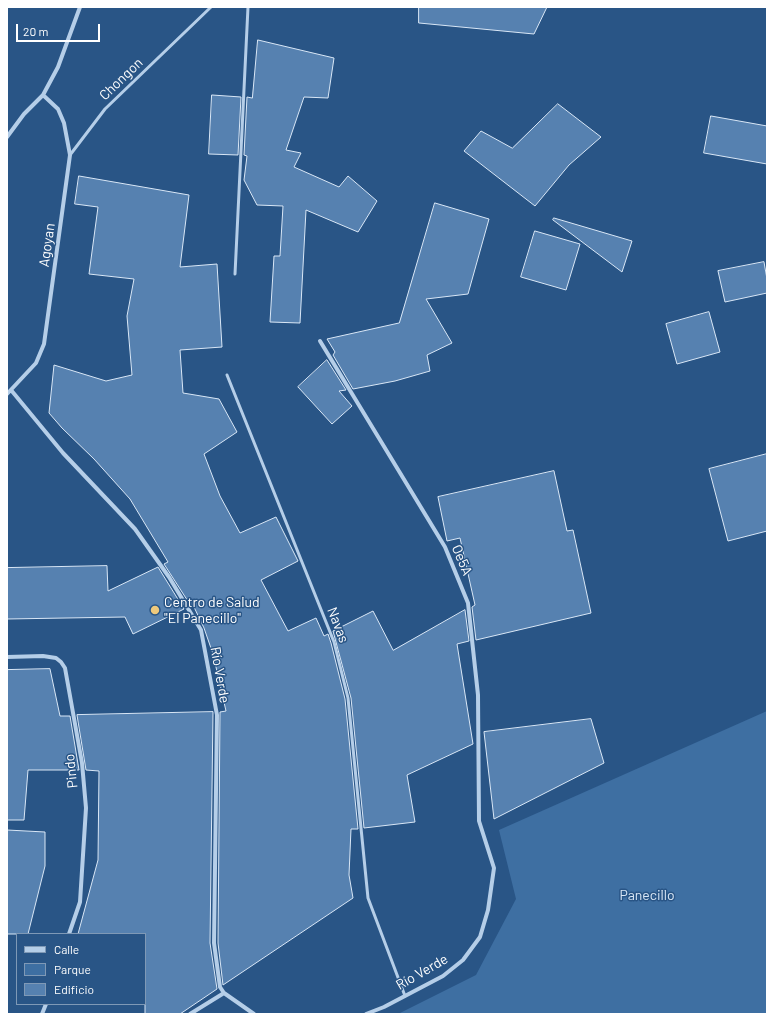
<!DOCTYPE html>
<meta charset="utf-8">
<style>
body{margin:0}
#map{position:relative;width:774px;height:1021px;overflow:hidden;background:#295586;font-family:Barlow,sans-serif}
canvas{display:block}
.frame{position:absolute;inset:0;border:8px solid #fff;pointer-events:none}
.legend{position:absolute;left:16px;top:933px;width:130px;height:72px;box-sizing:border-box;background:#295586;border:1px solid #7f99b6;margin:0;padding:5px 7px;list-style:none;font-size:12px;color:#fff}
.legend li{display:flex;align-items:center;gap:8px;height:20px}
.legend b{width:20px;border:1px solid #7f99b6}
.scale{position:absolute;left:16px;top:24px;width:84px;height:18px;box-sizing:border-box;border:2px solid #fff;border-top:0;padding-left:5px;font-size:12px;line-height:14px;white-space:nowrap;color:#fff;-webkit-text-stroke:3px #295586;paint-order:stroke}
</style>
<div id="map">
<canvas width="774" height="1021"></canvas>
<div class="frame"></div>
<ul class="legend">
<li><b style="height:5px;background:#b5cee8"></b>Calle</li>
<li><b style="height:11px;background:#3e6fa2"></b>Parque</li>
<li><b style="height:11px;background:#5681b0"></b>Edificio</li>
</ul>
<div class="scale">20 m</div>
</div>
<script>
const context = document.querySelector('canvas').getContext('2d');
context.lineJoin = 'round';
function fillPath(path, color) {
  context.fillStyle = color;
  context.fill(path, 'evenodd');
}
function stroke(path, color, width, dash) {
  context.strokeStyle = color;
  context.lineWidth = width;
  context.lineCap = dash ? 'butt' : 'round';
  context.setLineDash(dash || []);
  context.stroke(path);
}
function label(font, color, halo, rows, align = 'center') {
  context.font = font + ' Barlow,sans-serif';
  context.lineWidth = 3;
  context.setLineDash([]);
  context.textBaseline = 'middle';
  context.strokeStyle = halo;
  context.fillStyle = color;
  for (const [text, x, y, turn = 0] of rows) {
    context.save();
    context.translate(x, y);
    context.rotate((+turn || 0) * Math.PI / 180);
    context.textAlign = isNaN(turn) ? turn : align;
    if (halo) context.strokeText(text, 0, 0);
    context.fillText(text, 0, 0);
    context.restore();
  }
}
fillPath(new Path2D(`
 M 767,711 L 767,1014 L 398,1014 L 476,975 L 516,899 L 499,830 Z`), '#3e6fa2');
const building = new Path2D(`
 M 419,7 L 547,7 L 534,34 L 419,23 Z
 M 258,40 L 334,58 L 328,98 L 304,97 L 286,150 L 301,153 L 294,167 L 339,187 L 348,176 L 377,201 L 358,232 L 306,210 L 300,323 L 270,322 L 274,256 L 280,256 L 283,206 L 257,205 L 244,180 L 247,156 L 244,155 L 247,97 L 252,98 Z
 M 212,95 L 241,97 L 238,155 L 209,154 Z
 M 558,104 L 601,137 L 569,165 L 535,206 L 464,151 L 481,131 L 512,148 Z
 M 711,116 L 767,126 L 767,164 L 704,153 Z
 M 79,176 L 189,195 L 180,267 L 217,264 L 222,347 L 180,350 L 183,393 L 219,399 L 237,432 L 204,454 L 220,496 L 240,533 L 276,517 L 298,561 L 261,580 L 288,631 L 316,618 L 324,636 L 328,634 L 331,643 L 345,699 L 358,829 L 351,829 L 349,875 L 353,898 L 223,985 L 218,943 L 220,712 L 226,711 L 213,654 L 204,628 L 193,605 L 191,606 L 164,564 L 168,562 L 130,499 L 94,459 L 62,428 L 49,413 L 54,365 L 106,381 L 132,375 L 127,316 L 134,279 L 89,274 L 98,207 L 75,204 Z
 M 435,203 L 489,219 L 468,294 L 426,299 L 452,343 L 427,355 L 430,371 L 395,381 L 353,389 L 333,355 L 335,352 L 327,339 L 399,323 Z
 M 554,218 L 632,241 L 622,272 L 553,220 Z
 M 535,231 L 580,244 L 566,290 L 521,277 Z
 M 764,262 L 767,279 L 767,293 L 725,302 L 718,271 Z
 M 709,312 L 720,352 L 677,364 L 666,324 Z
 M 327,360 L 346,390 L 339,391 L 352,406 L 332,424 L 298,387 Z
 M 767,454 L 767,531 L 728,541 L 709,469 Z
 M 554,471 L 567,531 L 573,530 L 591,613 L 476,640 L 472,607 L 475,605 L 460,538 L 447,541 L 438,497 Z
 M 107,566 L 108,591 L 158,567 L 184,609 L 133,634 L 125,617 L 7,619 L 7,568 Z
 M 465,610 L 469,641 L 457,644 L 473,744 L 407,775 L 415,822 L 364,828 L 351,698 L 333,631 L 373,611 L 393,650 Z
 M 50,669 L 60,716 L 70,716 L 79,770 L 28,770 L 24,820 L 7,820 L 7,670 Z
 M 213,712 L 210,943 L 217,989 L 180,1014 L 145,1014 L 145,934 L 78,934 L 98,860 L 99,771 L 86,770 L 77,715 Z
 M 591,719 L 604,763 L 494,819 L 484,732 Z
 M 7,830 L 45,832 L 45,866 L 28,934 L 7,934 Z`);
fillPath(building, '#5681b0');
stroke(building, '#d9e7f6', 1);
stroke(new Path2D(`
 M 70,155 L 105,109 L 211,7
 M 235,274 L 248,7
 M 227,375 L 334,642 L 348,698 L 368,898 L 405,996`), '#b5cee8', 3);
stroke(new Path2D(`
 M 7,137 L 24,114 L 43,95 L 58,67 L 80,7
 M 320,341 L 445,547 L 468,603 L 478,695 L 479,821 L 494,868 L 488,910 L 480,937 L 463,960 L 443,976 L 384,1007 L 366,1014
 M 11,390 L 63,453 L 135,529 L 169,577 L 201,630 L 217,715 L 214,943 L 220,987 L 224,993 L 254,1014
 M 7,394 L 36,363 L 44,344 L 70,155 L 64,123 L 58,109 L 43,95
 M 7,657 L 43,656 L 56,658 L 61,662 L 65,668 L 82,763 L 86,808 L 80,902 L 69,934
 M 42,1014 L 46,1004
 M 190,1014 L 224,993`), '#b5cee8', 4);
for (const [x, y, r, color] of [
 [155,610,5,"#eec97c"]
]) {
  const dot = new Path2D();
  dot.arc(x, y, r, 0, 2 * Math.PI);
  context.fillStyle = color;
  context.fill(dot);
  stroke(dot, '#295586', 1.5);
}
label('14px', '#fff', '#295586', [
 ["Chongon",121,79,-44],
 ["Agoyan",47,245,-82],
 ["Oe5A",462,560,67],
 ["Navas",338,625,69],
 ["Río Verde",220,675,80],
 ["Pindo",71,771,-96],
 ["Río Verde",422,972,-30]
]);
label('14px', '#fff', '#295586', [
 ["Centro de Salud",164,602],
 ["\"El Panecillo\"",164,618]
], 'left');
label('14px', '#d9e7f6', '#295586', [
 ["Panecillo",647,895]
]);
</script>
